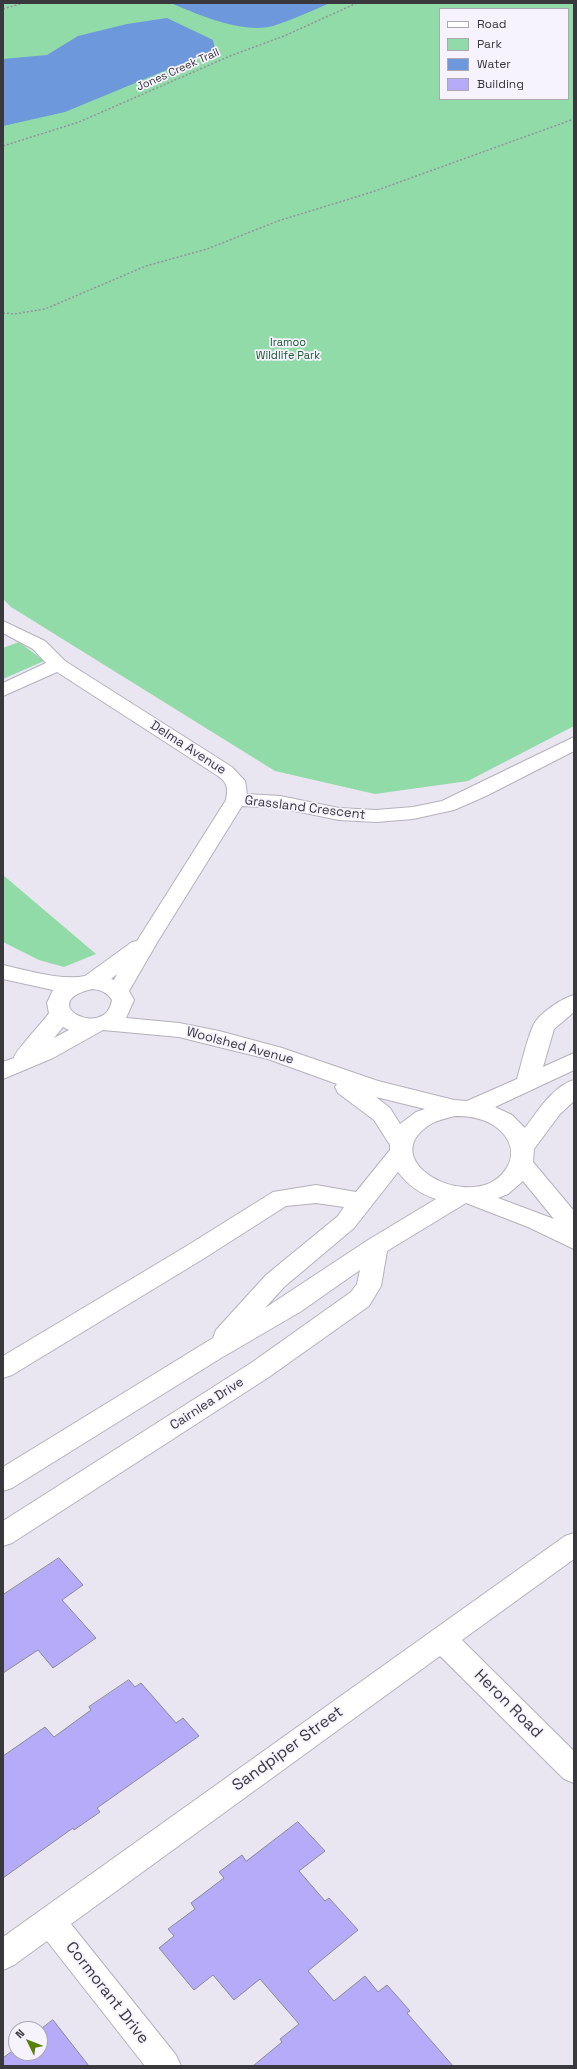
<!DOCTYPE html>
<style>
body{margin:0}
#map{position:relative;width:577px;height:2069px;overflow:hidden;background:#e9e5f1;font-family:"Space Grotesk",sans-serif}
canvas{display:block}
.frame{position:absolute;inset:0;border:4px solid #39383d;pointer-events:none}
.legend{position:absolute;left:439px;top:8px;width:130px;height:92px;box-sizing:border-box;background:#f6f2fe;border:1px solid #aaa8b1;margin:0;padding:5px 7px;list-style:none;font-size:12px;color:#39383d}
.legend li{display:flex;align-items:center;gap:8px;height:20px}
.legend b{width:20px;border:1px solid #aaa8b1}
.north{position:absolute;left:8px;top:2021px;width:40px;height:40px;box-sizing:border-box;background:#f6f2fe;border:1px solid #aaa8b1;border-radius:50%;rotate:313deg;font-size:11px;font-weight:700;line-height:16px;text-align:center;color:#39383d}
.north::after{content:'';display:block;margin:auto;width:14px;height:18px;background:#568106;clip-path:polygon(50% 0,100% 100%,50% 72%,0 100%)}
</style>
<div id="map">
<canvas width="577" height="2069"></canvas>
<div class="frame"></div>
<ul class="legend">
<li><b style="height:5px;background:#fff"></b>Road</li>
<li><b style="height:11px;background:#91dba8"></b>Park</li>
<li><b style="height:11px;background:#6d98db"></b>Water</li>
<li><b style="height:11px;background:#b5abf9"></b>Building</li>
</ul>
<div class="north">N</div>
</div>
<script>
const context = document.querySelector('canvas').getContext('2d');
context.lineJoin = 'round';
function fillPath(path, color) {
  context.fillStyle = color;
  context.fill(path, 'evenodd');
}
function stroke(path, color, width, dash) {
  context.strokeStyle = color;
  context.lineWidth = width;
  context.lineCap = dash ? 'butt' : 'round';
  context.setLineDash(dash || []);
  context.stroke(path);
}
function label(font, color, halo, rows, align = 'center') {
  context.font = font + ' "Space Grotesk",sans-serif';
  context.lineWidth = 3.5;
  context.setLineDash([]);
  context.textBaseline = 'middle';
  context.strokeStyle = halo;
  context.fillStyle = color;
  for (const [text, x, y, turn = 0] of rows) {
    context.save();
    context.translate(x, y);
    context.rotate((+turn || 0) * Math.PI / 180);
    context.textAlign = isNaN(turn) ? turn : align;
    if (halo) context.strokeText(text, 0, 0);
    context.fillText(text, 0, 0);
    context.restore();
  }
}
fillPath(new Path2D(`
 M 3,3 L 574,3 L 574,726 L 468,781 L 375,794 L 275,771 L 11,607 L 3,599 ZM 440,9 L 568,9 L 568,99 L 440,99 Z
 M 19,642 L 44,661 L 3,679 L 3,648 Z
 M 3,875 L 96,954 L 64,967 L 39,960 L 3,942 Z`), '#91dba8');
fillPath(new Path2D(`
 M 171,3 L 330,3 C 311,11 292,20 273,26 C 244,34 198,15 171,3 Z
 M 167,18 L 213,40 L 215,50 L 65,112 L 3,126 L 3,59 L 47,55 L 78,36 L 127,24 Z`), '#6d98db');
const building = new Path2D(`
 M 59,1558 L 83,1585 L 62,1600 L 96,1638 L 53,1668 L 38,1650 L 3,1673 L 3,1595 Z
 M 129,1680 L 135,1687 L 141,1683 L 176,1723 L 183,1718 L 199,1736 L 97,1808 L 100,1812 L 74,1830 L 73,1828 L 3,1878 L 3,1756 L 45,1727 L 54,1737 L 91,1710 L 89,1707 Z
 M 298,1822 L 325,1851 L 299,1871 L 325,1901 L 329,1898 L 358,1930 L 308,1971 L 334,2001 L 365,1976 L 378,1992 L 387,1985 L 410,2011 L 407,2013 L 453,2066 L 253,2066 L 282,2042 L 280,2039 L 299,2024 L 260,1979 L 234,2000 L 213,1975 L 194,1990 L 159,1948 L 174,1936 L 168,1929 L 195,1909 L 191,1903 L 224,1878 L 219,1872 L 242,1855 L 246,1861 Z
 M 53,2020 L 89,2066 L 3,2066 L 3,2058 L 16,2048 L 16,2053 L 40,2053 L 40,2030 Z`);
fillPath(building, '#b5abf9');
stroke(building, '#8a8a95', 1);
const minor = new Path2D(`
 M 3,621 L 45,641 L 65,661 L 232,767 L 245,781 L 247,794 L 280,796 L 339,808 L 376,810 L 413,807 L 442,801 L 574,737 L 574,751 L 486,796 L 454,810 L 413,819 L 376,822 L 339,820 L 280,808 L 242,806 L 158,941 L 129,991 L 134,1000 L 126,1018 L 179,1023 L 219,1031 L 282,1048 L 378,1081 L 454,1100 L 467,1101 L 517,1079 C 522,1062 526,1042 533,1026 C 538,1014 562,998 574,995 L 574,1012 L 554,1029 L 543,1067 L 574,1053 L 574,1070 L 495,1107 L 512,1115 L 525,1128 C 538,1111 553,1086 574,1080 L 574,1101 L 560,1114 L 534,1149 L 533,1162 L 574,1211 L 574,1249 L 528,1227 L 466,1203 L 387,1251 L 381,1286 L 369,1306 L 269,1377 L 12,1543 L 3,1546 L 3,1521 L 251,1363 L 351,1292 L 357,1284 L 360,1270 L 300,1312 L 221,1358 L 12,1488 L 3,1491 L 3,1467 L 213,1338 L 216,1330 L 266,1275 L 338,1216 L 344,1207 L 316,1203 L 286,1206 L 203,1259 L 12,1375 L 3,1378 L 3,1356 L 185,1247 L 273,1192 L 316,1185 L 356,1192 L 390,1150 L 390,1145 L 374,1120 L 338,1093 L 335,1087 L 337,1084 L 268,1059 L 219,1047 L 179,1037 L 103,1030 L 53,1058 L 3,1079 L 3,1062 L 14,1058 C 13,1053 44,1021 49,1013 L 47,1003 L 53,990 L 3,979 L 3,965 C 26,970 62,981 85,976 L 132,942 L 137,941 L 226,800 C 228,789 228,783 218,776 L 57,672 L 3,696 L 3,683 L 46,663 L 33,649 L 3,633 ZM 117,974 L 114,980 L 111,979 ZM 92,989 C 101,990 107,992 112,1000 C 106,1041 33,1003 92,989 ZM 63,1027 L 69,1030 L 54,1038 ZM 376,1097 L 425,1109 L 416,1112 L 400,1124 L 390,1108 ZM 455,1116 C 463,1116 471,1116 479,1119 C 503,1125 523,1150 503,1173 C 469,1213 372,1160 431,1124 C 438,1120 447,1118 455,1116 ZM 398,1172 C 408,1185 420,1194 436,1199 L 368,1240 L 265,1308 L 284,1287 L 354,1228 ZM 523,1181 L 554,1219 L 498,1198 L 508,1194 Z
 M 574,1533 L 574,1559 L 462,1640 L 574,1751 L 574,1783 L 564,1779 L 440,1656 L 71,1924 L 176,2055 L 181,2066 L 145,2066 L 47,1941 L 14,1965 L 3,1970 L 3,1937 L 565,1536 Z`);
stroke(minor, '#b4b1bc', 2);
stroke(new Path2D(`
 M 3,9 L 23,3
 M 3,146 L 79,122 L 230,56 L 284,36 L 357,3
 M 3,313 L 14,314 L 45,309 L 146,266 L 207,249 L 278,221 L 372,192 L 574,119`), '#94929a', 1.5, [2, 2]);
fillPath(minor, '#fff');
label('11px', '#39383d', '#f6f2fe', [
 ["Jones Creek Trail",178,70,-24]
]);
label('11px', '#1d5734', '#f6f2fe', [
 ["Iramoo",288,343],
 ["Wildlife Park",288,356]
]);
label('13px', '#39383d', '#f6f2fe', [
 ["Delma Avenue",188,748,33],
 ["Grassland Crescent",305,808,7],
 ["Woolshed Avenue",240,1046,15],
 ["Cairnlea Drive",207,1404,-33]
]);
label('16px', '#39383d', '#f6f2fe', [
 ["Heron Road",508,1704,45],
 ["Sandpiper Street",288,1749,-36],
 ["Cormorant Drive",107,1993,52]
]);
</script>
